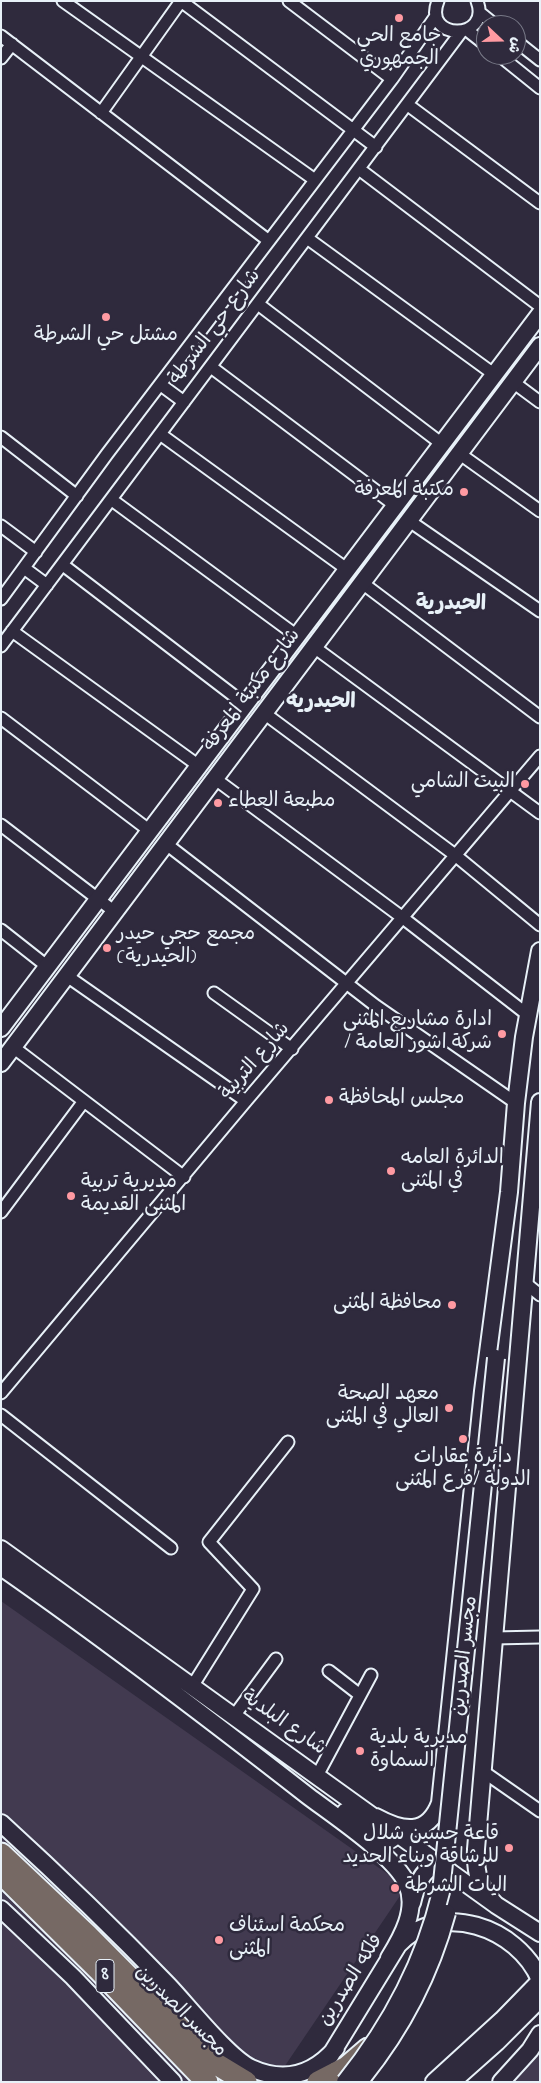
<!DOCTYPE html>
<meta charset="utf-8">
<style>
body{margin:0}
#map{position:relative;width:541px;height:2083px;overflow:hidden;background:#2f2a3d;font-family:"Indie Flower","Playpen Sans Arabic",sans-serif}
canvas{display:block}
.frame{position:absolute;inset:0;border:2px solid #e8f1f8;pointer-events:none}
.north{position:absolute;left:476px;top:15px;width:50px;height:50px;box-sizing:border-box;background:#2f2a3d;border:1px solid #797a88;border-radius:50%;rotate:111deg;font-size:14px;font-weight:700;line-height:20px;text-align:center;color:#e8f1f8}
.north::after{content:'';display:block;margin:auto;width:18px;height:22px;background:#ff9aa2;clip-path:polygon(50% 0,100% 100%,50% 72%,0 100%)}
</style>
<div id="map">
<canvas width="541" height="2083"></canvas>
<div class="frame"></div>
<div class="north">ش</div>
</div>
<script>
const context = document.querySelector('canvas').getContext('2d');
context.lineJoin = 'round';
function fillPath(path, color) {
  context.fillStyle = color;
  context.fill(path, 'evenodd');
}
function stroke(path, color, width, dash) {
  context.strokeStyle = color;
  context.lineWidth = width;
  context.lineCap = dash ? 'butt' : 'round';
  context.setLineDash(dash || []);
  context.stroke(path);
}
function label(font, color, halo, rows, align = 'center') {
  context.font = font + ' "Indie Flower","Playpen Sans Arabic",sans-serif';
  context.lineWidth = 5;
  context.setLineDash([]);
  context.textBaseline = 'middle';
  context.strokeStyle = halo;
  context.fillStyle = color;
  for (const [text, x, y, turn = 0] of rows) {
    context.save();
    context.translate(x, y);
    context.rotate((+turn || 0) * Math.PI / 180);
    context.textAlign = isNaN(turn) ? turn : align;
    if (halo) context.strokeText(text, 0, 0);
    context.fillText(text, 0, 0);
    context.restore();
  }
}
fillPath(new Path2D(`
 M 1,1601 L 406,1887 L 274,2082 L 1,2082 Z
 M 540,2038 L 540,2082 L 506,2082 Z`), '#423a50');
const street = new Path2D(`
 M 63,1 L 315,180
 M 289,1 L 392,79
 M 438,1 C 422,41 492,41 477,1
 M 479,12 L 495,25
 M 467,30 L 486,45
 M 1,36 L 269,241
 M 516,41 L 540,60
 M 499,55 L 540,88
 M 1,58 L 12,44
 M 408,105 L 540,203
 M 101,113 L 181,1 L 376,147
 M 359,169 L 540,306
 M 307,238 L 495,375
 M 258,304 L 442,444
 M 211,367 L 396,506
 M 513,382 L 540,402
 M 161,385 L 184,402
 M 160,434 L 348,570
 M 1,437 L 77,496
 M 460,454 L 540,511
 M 112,500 L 297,636
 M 408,520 L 540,611
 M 1,526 L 36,552
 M 63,565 L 246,705
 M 24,568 L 47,585
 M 361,582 L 540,717
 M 1,599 L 107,454 L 392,79 L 436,16
 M 12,631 L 199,766
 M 1,646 L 461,32
 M 314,647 L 540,813
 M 264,713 L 455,855 L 540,925
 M 1,718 L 150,831
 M 214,778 L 403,918 L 528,1015
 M 1,825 L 115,912
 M 165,843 L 376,1006 L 516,1103
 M 1,930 L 48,967
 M 67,976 L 246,1101
 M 214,993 L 292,1049
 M 13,1047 L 184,1177
 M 1,1212 L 84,1101
 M 524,1282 L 540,1295
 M 1,1393 L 246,1101 L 540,756
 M 1,1415 L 171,1548
 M 494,1638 L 540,1637
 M 329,1671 L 360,1695
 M 193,1685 L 253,1589 L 209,1542 L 288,1442
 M 234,1716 L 276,1659
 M 481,1770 L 540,1811
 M 318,1774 L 371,1675`);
const secondary = new Path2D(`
 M 1,1028 L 540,314
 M 1,1063 L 540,346
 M 1,1549 L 496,1905 L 540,1933
 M 1,1567 C 106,1640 208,1718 308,1796 C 333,1815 395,1856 407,1884 C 418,1909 402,1937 389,1958
 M 345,1812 L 379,1836 L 390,1840 L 393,1838 L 394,1833 L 387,1825
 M 376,1817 C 402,1831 427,1837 440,1803 L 483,1391 L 509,1192 L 516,1103 L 524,1037 L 540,951
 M 1,1823 C 58,1875 114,1929 168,1985 C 188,2006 228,2057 251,2068 C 284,2083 313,2075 336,2048
 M 412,1903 C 415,1890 421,1869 436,1866 L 449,1871
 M 496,1905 C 479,1888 475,1873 476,1849 L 540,1102
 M 1,1909 L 73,1977 L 173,2082
 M 330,2056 L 398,1945 C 440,1900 518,1927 540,1980
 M 434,2082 L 502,2020 L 540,1981
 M 452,2082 L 497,2042 L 540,1999
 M 501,2082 L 530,2050 L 540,2034`);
const highway = new Path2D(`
 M 1,1854 L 87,1935 L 213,2062 L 246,2082
 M 1,1873 L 98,1969 L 207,2082
 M 318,2082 L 347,2067 L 368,2049`);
stroke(street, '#e8f1f8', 15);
stroke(secondary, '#e8f1f8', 20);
stroke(highway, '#e8f1f8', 25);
stroke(street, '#2f2a3d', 11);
stroke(secondary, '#2f2a3d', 16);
stroke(highway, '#766964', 21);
const secondaryBridge = new Path2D(`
 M 345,2082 C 390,2026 424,1962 441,1892 L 496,1358
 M 359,2082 C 401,2031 430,1976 447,1913`);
stroke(secondaryBridge, '#e8f1f8', 20, []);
stroke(secondaryBridge, '#2f2a3d', 16);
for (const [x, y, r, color] of [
 [399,18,5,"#ff9aa2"],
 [106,317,5,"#ff9aa2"],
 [464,492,5,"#ff9aa2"],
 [525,784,5,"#ff9aa2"],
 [218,803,5,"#ff9aa2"],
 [107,948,5,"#ff9aa2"],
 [502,1034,5,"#ff9aa2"],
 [329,1100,5,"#ff9aa2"],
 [391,1171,5,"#ff9aa2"],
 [71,1196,5,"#ff9aa2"],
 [452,1305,5,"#ff9aa2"],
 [449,1408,5,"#ff9aa2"],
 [463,1439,5,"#ff9aa2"],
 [360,1751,5,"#ff9aa2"],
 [509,1848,5,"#ff9aa2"],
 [395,1888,5,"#ff9aa2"],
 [219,1940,5,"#ff9aa2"]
]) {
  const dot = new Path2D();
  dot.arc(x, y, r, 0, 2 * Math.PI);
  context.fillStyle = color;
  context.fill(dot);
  stroke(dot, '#2f2a3d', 2);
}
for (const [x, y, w] of [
 [105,1976,18]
]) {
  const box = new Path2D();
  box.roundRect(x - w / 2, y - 16.5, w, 33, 4);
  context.fillStyle = '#2f2a3d';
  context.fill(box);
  stroke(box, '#e8f1f8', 1);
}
label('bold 19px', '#e8f1f8', null, [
 ["8",105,1976]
]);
label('20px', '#e8f1f8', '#2f2a3d', [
 ["جامع الحي",399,38,"center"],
 ["الجمهوري",399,61,"center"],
 ["مشتل حي الشرطة",106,337,"center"],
 ["مكتبة المعرفة",454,492,"right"],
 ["البيت الشامي",515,784,"right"],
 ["مطبعة العطاء",228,803],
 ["مجمع حجي حيدر",117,936],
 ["(الحيدرية)",117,959],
 ["ادارة مشاريع المثنى",492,1022,"right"],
 ["/ شركة اشور العامة",492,1045,"right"],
 ["مجلس المحافظة",339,1100],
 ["الدائرة العامه",401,1160],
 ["في المثنى",401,1183],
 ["مديرية تربية",81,1184],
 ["المثنى القديمة",81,1207],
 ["محافظة المثنى",442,1305,"right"],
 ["معهد الصحة",439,1396,"right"],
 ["العالي في المثنى",439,1419,"right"],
 ["دائرة عقارات",463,1459,"center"],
 ["الدولة /فرع المثنى",463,1482,"center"],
 ["مديرية بلدية",370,1740],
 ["السماوة",370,1763],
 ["قاعة حسين شلال",499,1836,"right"],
 ["للرشاقة وبناء الحديد",499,1859,"right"],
 ["اليات الشرطة",405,1888],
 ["محكمة اسئناف",229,1928],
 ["المثنى",229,1951]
], 'left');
label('20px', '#e8f1f8', '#2f2a3d', [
 ["شارع حي الشرطة",216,328,-53],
 ["شارع مكتبة المعرفة",253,691,-53],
 ["شارع التربية",256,1062,-49],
 ["مجسر الصدرين",466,1656,-84],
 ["شارع البلدية",283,1724,35],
 ["فلكه الصدرين",352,1981,-58],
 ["مجسر الصدرين",180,2012,45]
]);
label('bold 21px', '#e8f1f8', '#2f2a3d', [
 ["الحيدرية",451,606],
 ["الحيدريه",321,704]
]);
</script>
